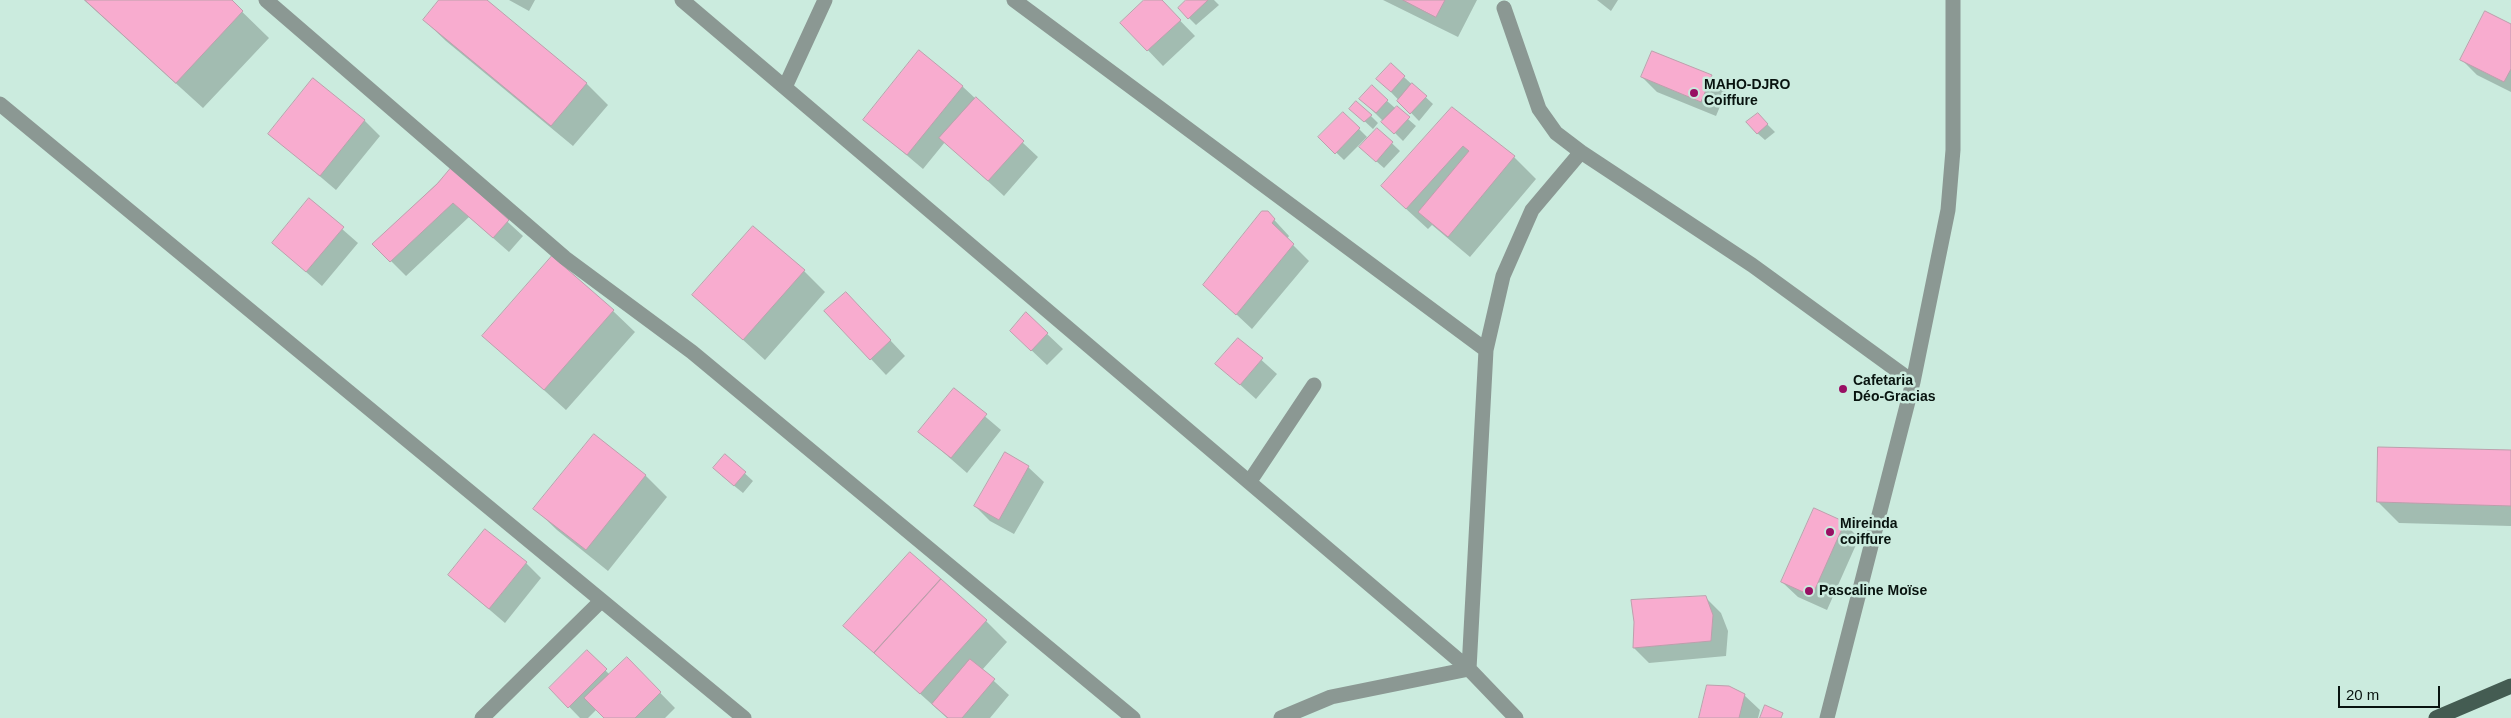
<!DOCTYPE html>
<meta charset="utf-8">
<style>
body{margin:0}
#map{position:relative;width:2511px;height:718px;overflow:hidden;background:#cbebde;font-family:Helvetica,sans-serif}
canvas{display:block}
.scale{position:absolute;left:2338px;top:686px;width:102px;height:22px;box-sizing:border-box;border:2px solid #08130f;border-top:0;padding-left:6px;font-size:15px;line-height:18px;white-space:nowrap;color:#08130f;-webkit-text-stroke:4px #cbebde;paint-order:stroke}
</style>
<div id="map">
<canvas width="2511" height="718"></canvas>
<div class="scale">20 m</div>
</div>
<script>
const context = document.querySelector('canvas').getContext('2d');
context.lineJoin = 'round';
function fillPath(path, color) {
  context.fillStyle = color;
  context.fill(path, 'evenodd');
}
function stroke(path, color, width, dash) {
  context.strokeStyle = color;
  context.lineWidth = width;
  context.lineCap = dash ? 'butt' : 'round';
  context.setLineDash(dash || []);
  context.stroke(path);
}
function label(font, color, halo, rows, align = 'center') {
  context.font = font + ' Helvetica,sans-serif';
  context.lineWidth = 5;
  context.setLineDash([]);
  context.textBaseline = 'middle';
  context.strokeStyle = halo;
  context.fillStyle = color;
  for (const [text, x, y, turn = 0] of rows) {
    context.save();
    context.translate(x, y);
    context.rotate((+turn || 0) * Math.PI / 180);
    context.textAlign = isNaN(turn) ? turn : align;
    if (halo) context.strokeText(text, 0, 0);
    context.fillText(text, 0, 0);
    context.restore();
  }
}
fillPath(new Path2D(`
 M 84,0 L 230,0 L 269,38 L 203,108 Z
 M 441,0 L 486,0 L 587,84 L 608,105 L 573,146 L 446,41 L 424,20 Z
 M 509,0 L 535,0 L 529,11 Z
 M 1146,0 L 1160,0 L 1195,36 L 1163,66 L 1122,23 Z
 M 1188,0 L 1214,0 L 1219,5 L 1196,25 L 1189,18 Z
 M 1383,0 L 1477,0 L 1458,37 Z
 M 1597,0 L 1618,0 L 1611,11 Z
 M 2511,26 L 2511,92 L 2477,75 L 2462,60 Z
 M 1391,65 L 1433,104 L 1419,121 L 1385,86 Z
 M 1711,76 L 1726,92 L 1716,116 L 1657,92 L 1642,77 Z
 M 962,86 L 1038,157 L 1004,196 L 945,142 L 923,169 L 864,119 Z
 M 1387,101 L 1416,126 L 1403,141 L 1368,106 Z
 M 1452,108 L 1514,157 L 1536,179 L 1470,257 L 1432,225 L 1428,229 L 1404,207 Z
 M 1343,113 L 1367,137 L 1344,160 L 1320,137 Z
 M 1359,116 L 1371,116 L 1378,123 L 1373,129 Z
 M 365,121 L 380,136 L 336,190 L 270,134 Z
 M 1765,122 L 1775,132 L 1765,140 L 1757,133 Z
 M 1377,129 L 1400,151 L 1384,168 L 1368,154 Z
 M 451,170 L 523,236 L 509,252 L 469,217 L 406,276 L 374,244 Z
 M 309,200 L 358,243 L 322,286 L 273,243 Z
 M 1267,212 L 1289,236 L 1287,239 L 1309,261 L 1252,329 L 1205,285 Z
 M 804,271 L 825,292 L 765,360 L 694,295 Z
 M 861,309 L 905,356 L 886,375 L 871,359 Z
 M 613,311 L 635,332 L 566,410 L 484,336 Z
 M 1026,314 L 1063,349 L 1047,365 L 1027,346 Z
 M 1238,339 L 1277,374 L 1256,399 L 1217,364 Z
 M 954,390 L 1001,430 L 967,473 L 920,432 Z
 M 594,435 L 646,476 L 667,497 L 608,571 L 557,530 L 535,509 Z
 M 2511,451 L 2511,526 L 2399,523 L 2378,502 Z
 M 726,456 L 753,481 L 743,493 L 722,476 Z
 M 1028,467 L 1044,482 L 1014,534 L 990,521 L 975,506 Z
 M 1844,523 L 1859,538 L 1827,610 L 1798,597 L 1782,582 Z
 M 526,563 L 541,578 L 505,623 L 449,575 Z
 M 1706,598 L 1721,613 L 1728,631 L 1726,656 L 1649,663 L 1634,648 Z
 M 986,621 L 1007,642 L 982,670 L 1009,695 L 990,718 L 947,718 L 845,626 Z
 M 587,652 L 610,675 L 627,659 L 675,708 L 665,718 L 605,718 L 597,709 L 588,718 L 580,718 L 551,688 Z
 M 1744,695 L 1760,710 L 1758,718 L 1700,718 Z`), '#0003');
const building = new Path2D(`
 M 85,0 L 232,0 L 243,11 L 176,83 Z
 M 439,0 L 487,0 L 587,83 L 551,126 L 423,20 Z
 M 1144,0 L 1162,0 L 1181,20 L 1147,51 L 1120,23 Z
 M 1186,0 L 1208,0 L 1188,19 L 1178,8 Z
 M 1403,0 L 1445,0 L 1436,17 Z
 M 2485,11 L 2511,24 L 2511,69 L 2504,82 L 2460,60 Z
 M 919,50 L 963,86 L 907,155 L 863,120 Z
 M 1652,51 L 1712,75 L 1701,102 L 1641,77 Z
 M 1391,63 L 1405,76 L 1391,92 L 1376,79 Z
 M 313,78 L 365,120 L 320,176 L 268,134 Z
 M 1412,83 L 1427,96 L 1410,114 L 1397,101 Z
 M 1372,85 L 1388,100 L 1376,113 L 1359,99 Z
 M 976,97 L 1024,141 L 988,181 L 939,138 Z
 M 1356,101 L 1372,115 L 1364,122 L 1349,109 Z
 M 1397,106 L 1410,117 L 1394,134 L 1381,122 Z
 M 1452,107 L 1515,156 L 1448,237 L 1418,212 L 1469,151 L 1463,146 L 1406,209 L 1381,186 Z
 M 1343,112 L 1360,128 L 1335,154 L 1318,137 Z
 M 1758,113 L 1768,124 L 1757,134 L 1746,122 Z
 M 1377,128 L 1393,142 L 1376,162 L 1359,147 Z
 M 451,168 L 509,220 L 493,238 L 453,203 L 390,262 L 372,244 L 437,184 Z
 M 309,198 L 344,227 L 306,272 L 272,243 Z
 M 1262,211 L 1268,211 L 1275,219 L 1272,223 L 1294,244 L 1236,315 L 1203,285 Z
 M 753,226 L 805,270 L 743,340 L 692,295 Z
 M 552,256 L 614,310 L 544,390 L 482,336 Z
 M 846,292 L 891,340 L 870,360 L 824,311 Z
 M 1026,312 L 1048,333 L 1031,351 L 1010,331 Z
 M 1238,338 L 1263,358 L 1240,385 L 1215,364 Z
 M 954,388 L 987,414 L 951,458 L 918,432 Z
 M 594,434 L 646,475 L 586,550 L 533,509 Z
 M 2378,447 L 2511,450 L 2511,506 L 2377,502 Z
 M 1005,452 L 1029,466 L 999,520 L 974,506 Z
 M 725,454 L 746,472 L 734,486 L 713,468 Z
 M 1814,508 L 1845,522 L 1812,596 L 1781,582 Z
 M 485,529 L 527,562 L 489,609 L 448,575 Z
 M 910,552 L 941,579 L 874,653 L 843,626 Z
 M 941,579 L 987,620 L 920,694 L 874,653 Z
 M 1706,596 L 1713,615 L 1711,641 L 1633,648 L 1634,622 L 1631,600 Z
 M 587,650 L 607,669 L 568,708 L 549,688 Z
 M 627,657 L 661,692 L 635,718 L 604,718 L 584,698 Z
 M 970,659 L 995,679 L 962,718 L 948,718 L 932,704 Z
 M 1707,685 L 1729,686 L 1745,694 L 1739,718 L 1699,718 Z
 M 1765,705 L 1783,713 L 1781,718 L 1760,718 Z`);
fillPath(building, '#f8accf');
stroke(building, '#bd9fac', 1);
stroke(new Path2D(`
 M 266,0 L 565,258 L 692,352 L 1133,718
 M 682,0 L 1469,669 L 1516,718
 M 1014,0 L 1486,350
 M 1504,8 L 1539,109 L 1556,133 L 1581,152 L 1752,265 L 1913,382
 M 785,87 L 825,0
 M 0,104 L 744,718
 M 1250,481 L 1314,385
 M 482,718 L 601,601
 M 1281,718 L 1331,697 L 1469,669 L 1486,350 L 1503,276 L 1532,210 L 1581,152
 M 1827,718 L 1913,382 L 1948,210 L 1953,150 L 1953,0`), '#8b9893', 15);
stroke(new Path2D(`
 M 2436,718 L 2511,686`), '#445c52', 15);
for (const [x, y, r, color] of [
 [1694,93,5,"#980f63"],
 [1843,389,5,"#980f63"],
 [1830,532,5,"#980f63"],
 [1809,591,5,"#980f63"]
]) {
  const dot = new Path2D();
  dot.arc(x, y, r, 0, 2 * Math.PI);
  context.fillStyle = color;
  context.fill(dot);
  stroke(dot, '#cbebde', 2);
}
label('bold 14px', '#08130f', '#cbebde', [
 ["MAHO-DJRO",1704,85],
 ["Coiffure",1704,101],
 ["Cafetaria",1853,381],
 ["Déo-Gracias",1853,397],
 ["Mireinda",1840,524],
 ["coiffure",1840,540],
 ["Pascaline Moïse",1819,591]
], 'left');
</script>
